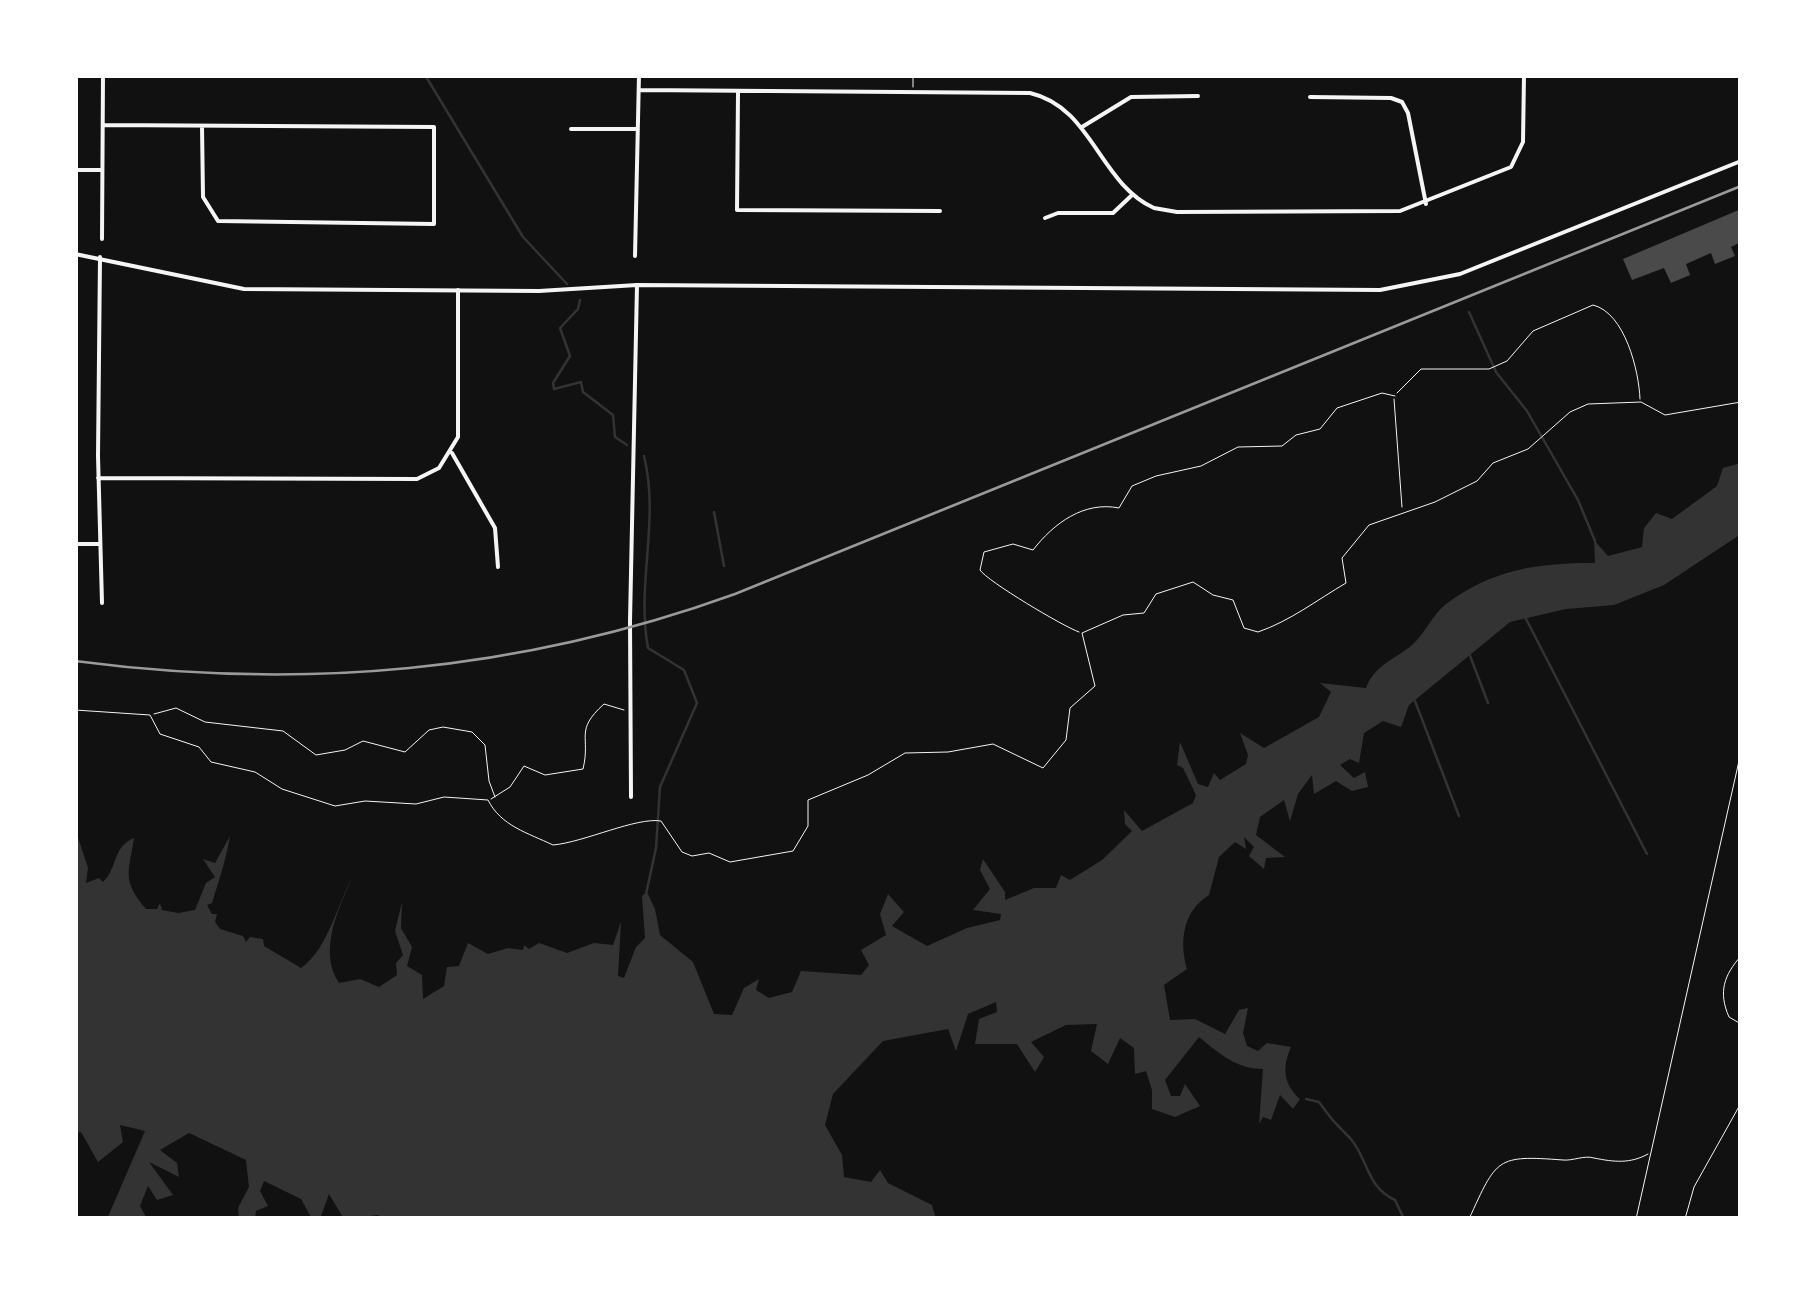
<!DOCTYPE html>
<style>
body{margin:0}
#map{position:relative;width:1816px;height:1294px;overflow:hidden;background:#111;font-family:Karla,sans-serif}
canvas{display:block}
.frame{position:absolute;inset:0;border:78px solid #fff;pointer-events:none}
</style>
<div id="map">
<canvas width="1816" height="1294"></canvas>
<div class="frame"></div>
</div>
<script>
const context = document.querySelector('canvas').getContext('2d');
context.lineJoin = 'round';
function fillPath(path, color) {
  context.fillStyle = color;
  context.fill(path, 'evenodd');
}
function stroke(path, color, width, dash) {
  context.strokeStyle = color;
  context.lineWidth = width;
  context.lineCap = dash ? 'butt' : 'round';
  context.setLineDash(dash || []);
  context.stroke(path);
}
fillPath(new Path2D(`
 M 1741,463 L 1741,534 L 1664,585 L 1614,605 L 1566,609 L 1510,622 L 1409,705 L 1401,727 L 1383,721 L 1364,733 L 1359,763 L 1350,759 L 1340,765 L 1354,778 L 1365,772 L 1368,787 L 1352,791 L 1336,781 L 1314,794 L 1312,775 L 1298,794 L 1290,821 L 1284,800 L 1260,817 L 1256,835 L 1285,857 L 1266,858 L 1264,869 L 1249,856 L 1254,847 L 1244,837 L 1246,849 L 1235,842 L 1219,857 L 1209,895 C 1183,911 1179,941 1187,969 L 1164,985 L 1170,1020 L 1195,1019 L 1225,1034 L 1239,1010 L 1248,1008 L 1243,1033 L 1247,1046 L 1258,1051 L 1267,1043 L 1291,1047 C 1282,1067 1283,1084 1300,1099 L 1293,1109 L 1280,1095 L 1271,1120 L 1263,1117 L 1259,1124 L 1263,1069 C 1236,1069 1219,1053 1199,1037 L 1165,1080 L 1171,1096 L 1180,1096 L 1185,1084 L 1200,1106 L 1175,1117 L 1152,1109 L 1152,1090 L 1146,1071 L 1135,1074 L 1134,1048 L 1120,1038 L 1108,1064 L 1091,1051 L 1097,1024 L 1066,1025 L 1031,1042 L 1044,1057 L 1035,1072 L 1017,1044 L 975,1044 L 979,1019 L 997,1012 L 996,1002 L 968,1014 L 956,1051 L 948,1029 L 883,1041 L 833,1094 L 825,1125 L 842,1155 L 844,1177 L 871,1182 L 880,1170 L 888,1183 L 932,1205 L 936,1219 L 383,1219 L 378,1215 L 344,1219 L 329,1194 L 321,1216 L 312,1219 L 301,1199 L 264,1181 L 260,1191 L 268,1206 L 256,1211 L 255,1219 L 239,1219 L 238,1208 L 249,1187 L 246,1160 L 189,1133 L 160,1150 L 177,1163 L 179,1177 L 149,1162 L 173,1195 L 157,1200 L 148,1186 L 140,1206 L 147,1219 L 107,1219 L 145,1131 L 120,1125 L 123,1142 L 98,1162 L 81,1132 L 75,1133 L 75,828 L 88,868 L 86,883 L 99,878 L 103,882 C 118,868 112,847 134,838 C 129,872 121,880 146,909 L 157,909 L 160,903 L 162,910 L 178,913 L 195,910 L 206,883 L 215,877 L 203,859 L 215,863 L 230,836 C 226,860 219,880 212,903 L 207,905 L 212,914 L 217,914 L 215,922 L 220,929 L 243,936 L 246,942 L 250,937 L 263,939 L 264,946 L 301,968 C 328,949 336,907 352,878 C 338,909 318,952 339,983 L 360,979 L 379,987 L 397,975 L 396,963 L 403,955 L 395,931 L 402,902 L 401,928 L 412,947 L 407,966 L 422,975 L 423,999 L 444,986 L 447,967 L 459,966 L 468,943 L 488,954 L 508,948 L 523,950 L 524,945 L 529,949 L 539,943 L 567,953 L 594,943 L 613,945 L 621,922 L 618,976 L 624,978 L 636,947 L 645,938 L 642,896 L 647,892 L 655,909 L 660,935 L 693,962 L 714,1014 L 732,1015 L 744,988 L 759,979 L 756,990 L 769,998 L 792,992 L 801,971 L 861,975 L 869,965 L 861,950 L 886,935 L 880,914 L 888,894 L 904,912 L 892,926 L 927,946 L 967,928 L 1000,920 L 1001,914 L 973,910 L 990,889 L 980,870 L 983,859 L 1005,892 L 1005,900 L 1034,888 L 1056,888 L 1061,875 L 1070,880 L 1102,860 L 1132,831 L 1125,824 L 1124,810 L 1142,831 L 1193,803 L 1196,795 L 1183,768 L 1177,765 L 1180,742 L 1198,784 L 1208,787 L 1214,773 L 1220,780 L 1246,764 L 1248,755 L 1240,733 L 1264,748 L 1319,717 L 1331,692 L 1320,683 L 1366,688 C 1374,666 1393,660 1411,646 C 1425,634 1432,615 1446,604 C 1493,569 1538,563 1595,563 L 1594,540 L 1608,556 L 1642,547 L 1644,528 L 1656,513 L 1672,519 L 1717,486 L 1723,468 Z`), '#333');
stroke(new Path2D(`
 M 425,75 L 523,237 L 567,284
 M 580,300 L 578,309 L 560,328 L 570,356 L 553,383 L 554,389 L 581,382 L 583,392 L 613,415 L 615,437 L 627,445
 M 1469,312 L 1496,372 L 1527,411 L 1578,500 L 1595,541
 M 644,456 C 660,520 636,584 648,648 L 684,670 L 697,703 L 660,787 L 656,848 L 646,894
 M 714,512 L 724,566
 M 1524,615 L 1647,854
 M 1469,653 L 1488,703
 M 1415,701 L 1459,816
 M 1306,1099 L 1319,1102 C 1332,1120 1335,1123 1350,1138 C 1368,1158 1366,1187 1395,1200 L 1404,1219`), '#333', 2.5);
fillPath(new Path2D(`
 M 1741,209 L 1741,242 L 1731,247 L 1735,256 L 1715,264 L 1711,253 L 1686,264 L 1690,275 L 1671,283 L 1664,268 L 1632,280 L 1623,259 Z`), '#4a4a4a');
stroke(new Path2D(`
 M 913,87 L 913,75
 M 1397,393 L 1421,369 L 1489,369 L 1507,361 L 1533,331 L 1593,305 C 1625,313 1639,371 1640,399
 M 1394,399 L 1402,507
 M 1079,632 C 1064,627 987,581 980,570 L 984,552 L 1013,544 L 1033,550 C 1054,523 1084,501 1119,508 L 1132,486 L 1156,476 L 1201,466 L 1238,447 L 1282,446 L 1296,435 L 1320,429 L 1337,408 L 1382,393 L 1395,396
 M 75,710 L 150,715 L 160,734 L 199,747 L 211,762 L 255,772 L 282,789 L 335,806 L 365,801 L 416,804 L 444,797 L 488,800 C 501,826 528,833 553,845 C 585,842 636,817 661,821 L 682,852 L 692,856 L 709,853 L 730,862 L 793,851 L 808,826 L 808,800 L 868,775 L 905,753 L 948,752 L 993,744 L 1043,768 L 1066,740 L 1070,708 L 1095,686 L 1082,633 L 1123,615 L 1144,613 L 1156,594 L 1193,582 L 1213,595 L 1233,600 L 1244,628 L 1258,632 C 1290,621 1317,600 1346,583 L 1342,558 L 1369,525 L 1435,502 L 1477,481 L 1493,463 L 1528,449 L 1570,412 L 1588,404 L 1641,402 L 1665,415 L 1741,402
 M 154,714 L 176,708 L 205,722 L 283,731 L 316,755 L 345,750 L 363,741 L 405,752 L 429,730 L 443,727 L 472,732 L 485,745 L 489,781 L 495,797
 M 491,799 L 510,787 L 524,766 L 545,775 L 583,769 C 591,736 574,731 604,704 L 624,710
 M 1741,956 C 1724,975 1718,992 1729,1017 L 1741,1024
 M 1469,1219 C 1497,1158 1496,1155 1563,1160 C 1573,1161 1584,1155 1594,1158 C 1614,1162 1630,1164 1648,1154
 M 1636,1219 L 1741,752
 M 1685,1219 L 1694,1187 L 1741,1103`), '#f5f5f5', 1);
stroke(new Path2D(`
 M 639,90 L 1030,93 C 1092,107 1099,183 1154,208 L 1177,212 L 1400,211 L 1511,167 L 1523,142 L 1524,75
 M 738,93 L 737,210 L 940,211
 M 1310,97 L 1391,98 L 1402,102 L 1408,113 L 1426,204
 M 103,125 L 434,127 L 434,224 L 218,221 L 203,197 L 202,126
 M 1082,127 L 1131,97 L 1198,96
 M 571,129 L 637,129
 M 75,170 L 100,170
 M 1045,218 L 1058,213 L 1113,213 L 1131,196
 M 102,239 L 103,75
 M 635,256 L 639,75
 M 100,257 L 98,456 L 102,603
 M 452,453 L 495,528 L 498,567
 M 98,478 L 417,479 L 439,468 L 458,437 L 458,290
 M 75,544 L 99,544
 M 631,797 L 630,621 L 637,285`), '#f5f5f5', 4);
stroke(new Path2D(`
 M 75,254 L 244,289 L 539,291 L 637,285 L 1380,290 L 1460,274 L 1741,161`), '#f5f5f5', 4);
stroke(new Path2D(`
 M 75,661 C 302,691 519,672 735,594 L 1741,186`), '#9a9a9a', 2.5);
</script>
